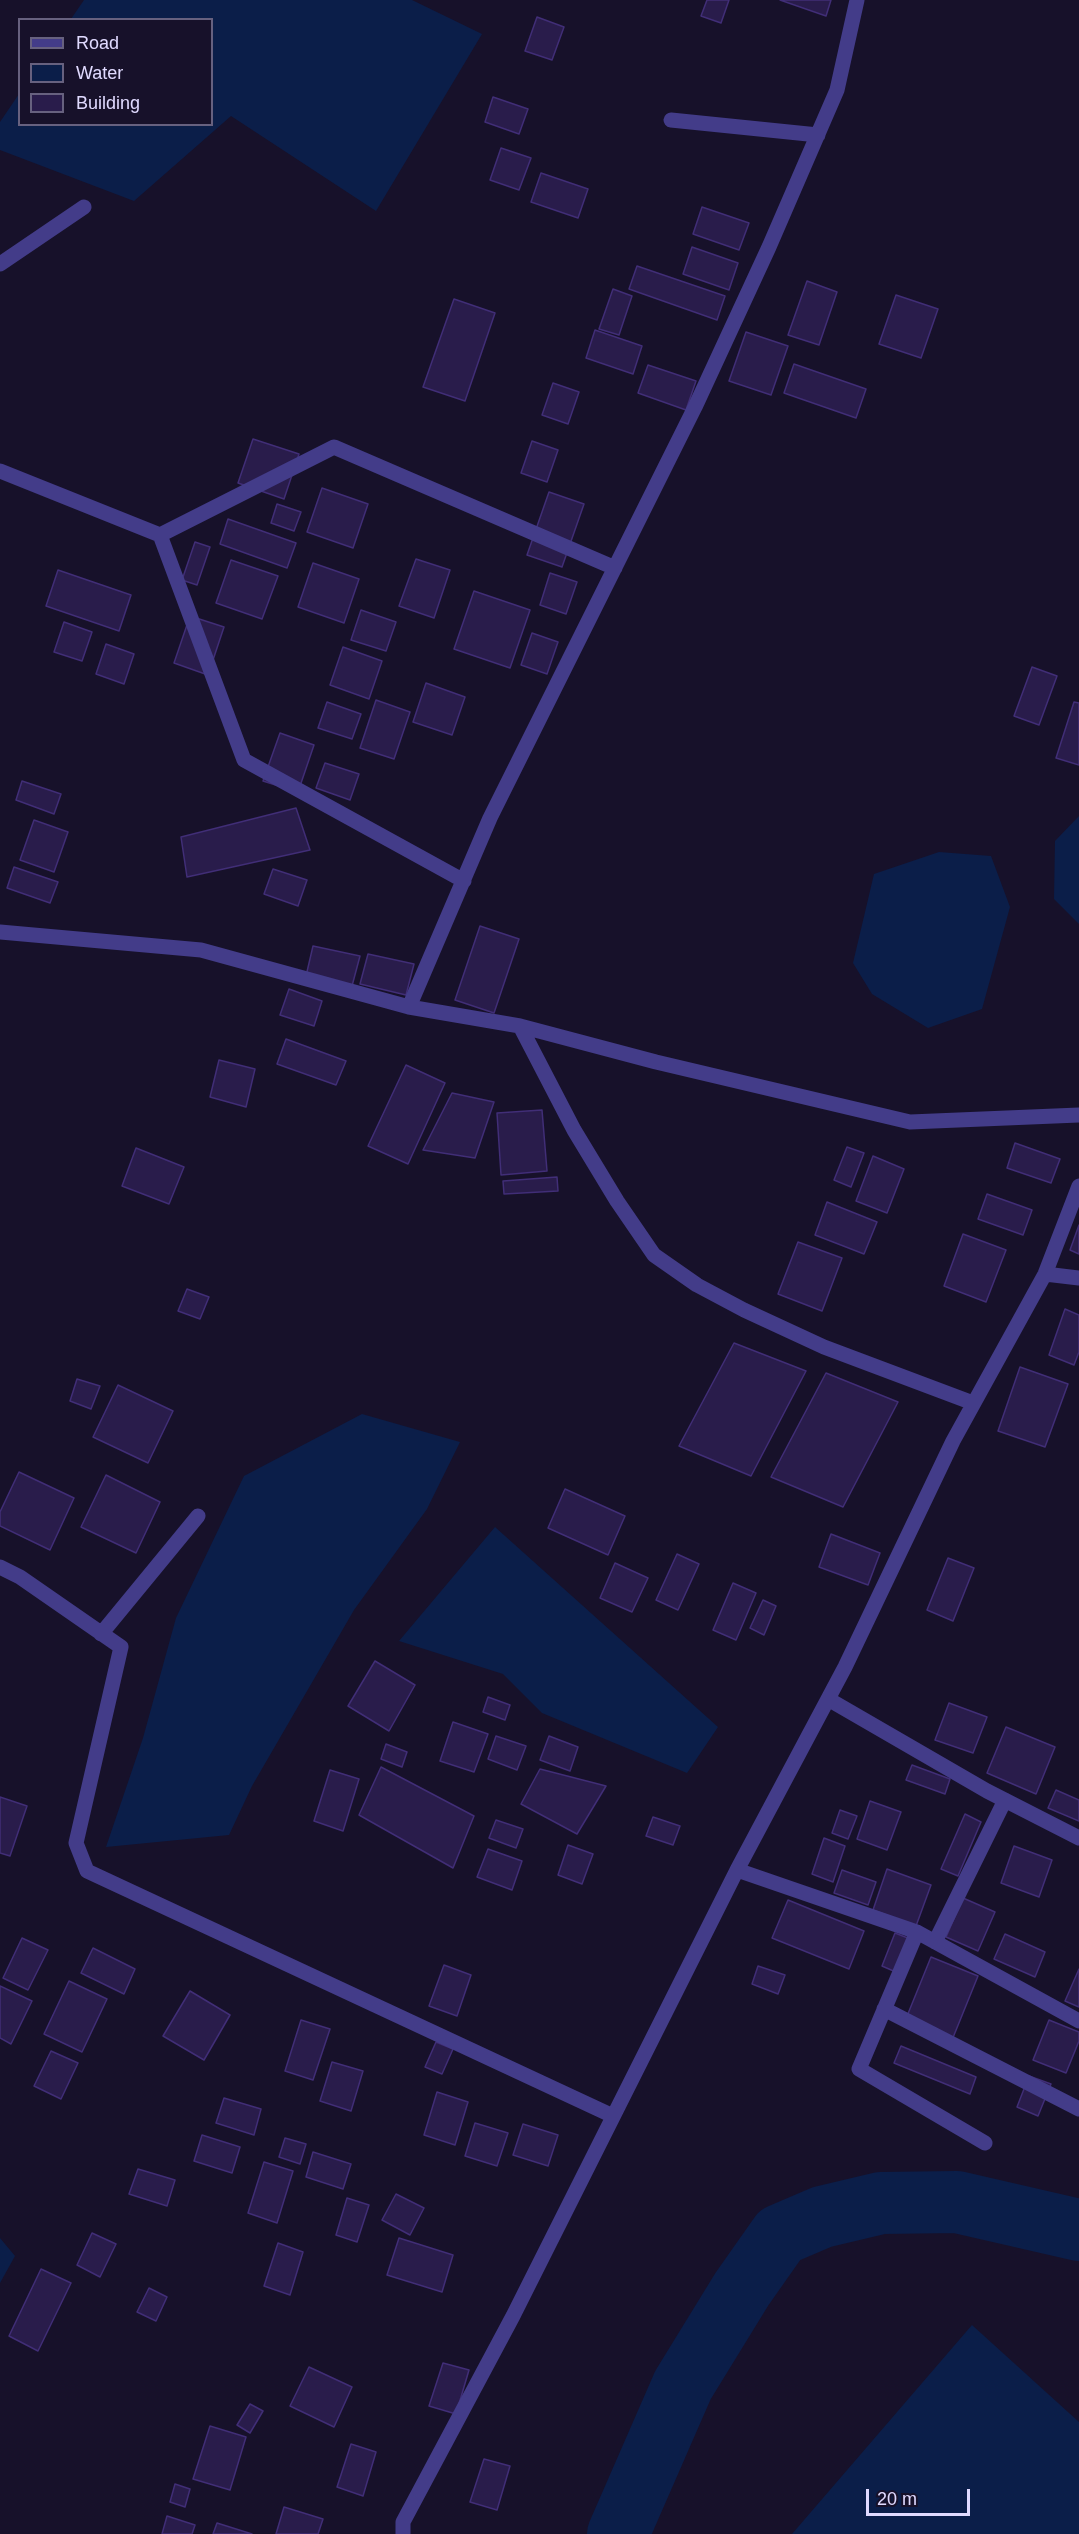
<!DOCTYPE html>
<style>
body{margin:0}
#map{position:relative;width:1079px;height:2534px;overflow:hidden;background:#17112a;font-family:Arial,sans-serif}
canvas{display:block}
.legend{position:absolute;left:18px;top:18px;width:195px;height:108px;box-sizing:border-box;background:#17112a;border:2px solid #67617f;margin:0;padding:8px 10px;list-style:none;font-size:18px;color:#e0daff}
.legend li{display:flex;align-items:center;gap:12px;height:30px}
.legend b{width:30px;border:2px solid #67617f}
.scale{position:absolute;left:866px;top:2489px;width:104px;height:27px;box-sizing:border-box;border:3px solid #e0daff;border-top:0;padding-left:8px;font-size:18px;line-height:21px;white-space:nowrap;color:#e0daff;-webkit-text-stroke:4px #17112a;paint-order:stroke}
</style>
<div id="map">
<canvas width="1079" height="2534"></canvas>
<ul class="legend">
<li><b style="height:8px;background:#433c89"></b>Road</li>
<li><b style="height:16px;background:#0b1e49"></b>Water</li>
<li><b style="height:16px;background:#291c4b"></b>Building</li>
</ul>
<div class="scale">20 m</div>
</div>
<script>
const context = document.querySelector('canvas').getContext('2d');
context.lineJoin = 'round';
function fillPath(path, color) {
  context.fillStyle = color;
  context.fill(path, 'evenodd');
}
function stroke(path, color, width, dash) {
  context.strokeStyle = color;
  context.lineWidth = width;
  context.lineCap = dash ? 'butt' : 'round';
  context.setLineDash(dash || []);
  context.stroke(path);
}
fillPath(new Path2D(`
 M 84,0 L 412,0 L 482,34 L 376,211 L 231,116 L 134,201 L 0,150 L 0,122 L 19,94 L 20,124 L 212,124 L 212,20 L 71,19 Z
 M 1079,816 L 1079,924 L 1054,899 L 1055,841 Z
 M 939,852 L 991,856 L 1010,907 L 982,1009 L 928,1028 L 872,994 L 853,963 L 874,874 Z
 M 362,1414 L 460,1442 L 427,1509 L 354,1610 L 252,1786 L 229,1835 L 106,1847 L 143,1738 L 176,1618 L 244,1476 Z
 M 495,1527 L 718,1727 L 687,1773 L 542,1713 L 503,1674 L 399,1641 Z
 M 0,2238 L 15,2256 L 0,2283 Z
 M 972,2325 L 1079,2422 L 1079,2534 L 792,2534 Z`), '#0b1e49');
stroke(new Path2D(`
 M 618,2534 L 683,2385 L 742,2289 L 780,2235 L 822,2217 L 881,2203 L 957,2202 L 1079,2230`), '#0b1e49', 62);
const building = new Path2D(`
 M 707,0 L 729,0 L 721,23 L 701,16 Z
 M 780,0 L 831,0 L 826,16 Z
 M 537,17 L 564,27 L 552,60 L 525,51 Z
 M 493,97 L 528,109 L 519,134 L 485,122 Z
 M 501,148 L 531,158 L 519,190 L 490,180 Z
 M 541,173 L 588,189 L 578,218 L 531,202 Z
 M 702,207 L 749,223 L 739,250 L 693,234 Z
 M 692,247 L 738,263 L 729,290 L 683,274 Z
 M 637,266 L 725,296 L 717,320 L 629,289 Z
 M 807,281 L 837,292 L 819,345 L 788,335 Z
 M 613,289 L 632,296 L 619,335 L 599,329 Z
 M 896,295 L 938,309 L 921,358 L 879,344 Z
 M 454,299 L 495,313 L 465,401 L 423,387 Z
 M 595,330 L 642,346 L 633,374 L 586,358 Z
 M 746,332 L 788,346 L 771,395 L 729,381 Z
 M 794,364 L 866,389 L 856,418 L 784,393 Z
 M 648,365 L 696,381 L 686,410 L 638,393 Z
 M 553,383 L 579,392 L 568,424 L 542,415 Z
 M 253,439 L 299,454 L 284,499 L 238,483 Z
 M 532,441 L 558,450 L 547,482 L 521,473 Z
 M 322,488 L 368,504 L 353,548 L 307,532 Z
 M 549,492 L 584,504 L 562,567 L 527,555 Z
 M 277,504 L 301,512 L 294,531 L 271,523 Z
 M 228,519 L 296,543 L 287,568 L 220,544 Z
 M 195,542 L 210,547 L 197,585 L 182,580 Z
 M 416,559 L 450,570 L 434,618 L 399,606 Z
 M 231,560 L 278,576 L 262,619 L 216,603 Z
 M 313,563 L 359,579 L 344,623 L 298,607 Z
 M 58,570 L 131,595 L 119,631 L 46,606 Z
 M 550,573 L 577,582 L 566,614 L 540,605 Z
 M 474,591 L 530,610 L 510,668 L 454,649 Z
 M 361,610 L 396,622 L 386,651 L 351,640 Z
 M 190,616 L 224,627 L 208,675 L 174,663 Z
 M 64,622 L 92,632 L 82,661 L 54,652 Z
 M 532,633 L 558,642 L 547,674 L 521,665 Z
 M 106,644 L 134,654 L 124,684 L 96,674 Z
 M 343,647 L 382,661 L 369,699 L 330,685 Z
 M 1032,667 L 1057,676 L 1039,725 L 1014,716 Z
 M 426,683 L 465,697 L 452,735 L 413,722 Z
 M 376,700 L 410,712 L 394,759 L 360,748 Z
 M 327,702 L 361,714 L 352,739 L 318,728 Z
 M 1074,702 L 1079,703 L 1079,765 L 1056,758 Z
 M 280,733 L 314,745 L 298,792 L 263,781 Z
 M 325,763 L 359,774 L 350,800 L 316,788 Z
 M 22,781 L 61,794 L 54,814 L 16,800 Z
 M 296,808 L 310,850 L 187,877 L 181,837 Z
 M 34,820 L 68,832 L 54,872 L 20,860 Z
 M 14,867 L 58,882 L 50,903 L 7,888 Z
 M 273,869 L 307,880 L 298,906 L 264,894 Z
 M 480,926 L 519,939 L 494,1013 L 455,1000 Z
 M 313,946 L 360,956 L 352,986 L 306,976 Z
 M 368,954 L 414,964 L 406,995 L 360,984 Z
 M 289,989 L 322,1001 L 314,1026 L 280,1015 Z
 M 286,1039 L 346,1061 L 336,1085 L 277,1064 Z
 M 219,1060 L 255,1069 L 246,1107 L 210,1097 Z
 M 406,1065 L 445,1083 L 408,1164 L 368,1146 Z
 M 452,1093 L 494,1102 L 475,1158 L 423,1150 Z
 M 542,1110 L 547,1171 L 501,1175 L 497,1113 Z
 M 1015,1143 L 1060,1159 L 1051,1183 L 1007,1168 Z
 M 847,1147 L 864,1153 L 851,1187 L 834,1180 Z
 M 136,1148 L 184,1167 L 169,1204 L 122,1186 Z
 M 873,1156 L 904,1169 L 887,1213 L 856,1201 Z
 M 557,1177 L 558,1191 L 504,1194 L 503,1181 Z
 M 987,1194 L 1032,1210 L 1023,1235 L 978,1219 Z
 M 827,1202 L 877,1222 L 864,1254 L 815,1235 Z
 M 1079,1225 L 1079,1254 L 1070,1250 Z
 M 963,1234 L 1006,1250 L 986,1302 L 944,1286 Z
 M 798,1242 L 842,1258 L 822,1311 L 778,1294 Z
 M 187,1289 L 209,1297 L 200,1319 L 178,1311 Z
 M 1065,1309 L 1079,1315 L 1079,1352 L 1074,1365 L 1049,1355 Z
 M 734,1343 L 806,1371 L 751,1476 L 679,1446 Z
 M 1020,1367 L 1068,1384 L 1045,1447 L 998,1431 Z
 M 826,1373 L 898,1402 L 843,1507 L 771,1477 Z
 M 77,1379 L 100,1386 L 91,1409 L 70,1401 Z
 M 118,1385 L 173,1411 L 148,1463 L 93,1437 Z
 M 19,1472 L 74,1498 L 50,1550 L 0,1526 L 0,1512 Z
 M 106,1475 L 160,1502 L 136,1553 L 81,1527 Z
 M 565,1489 L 625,1516 L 608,1555 L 548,1528 Z
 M 831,1534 L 880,1553 L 868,1585 L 819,1567 Z
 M 677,1554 L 699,1564 L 678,1610 L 656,1600 Z
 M 948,1558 L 974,1568 L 953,1621 L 927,1610 Z
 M 615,1563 L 648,1578 L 632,1612 L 600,1598 Z
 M 733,1583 L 756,1593 L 736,1640 L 713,1630 Z
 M 763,1600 L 776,1606 L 764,1635 L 750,1628 Z
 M 375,1661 L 415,1685 L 389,1731 L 348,1706 Z
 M 488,1697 L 510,1705 L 505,1720 L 483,1712 Z
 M 949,1703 L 987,1717 L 973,1753 L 935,1740 Z
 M 453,1722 L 488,1734 L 474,1772 L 440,1761 Z
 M 1006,1727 L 1055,1747 L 1036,1794 L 987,1773 Z
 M 496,1736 L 526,1746 L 517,1770 L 488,1759 Z
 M 549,1736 L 578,1747 L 570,1771 L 540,1760 Z
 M 386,1744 L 407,1752 L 402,1767 L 381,1759 Z
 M 912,1765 L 950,1779 L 945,1794 L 906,1780 Z
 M 381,1767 L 474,1816 L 453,1868 L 359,1815 Z
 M 540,1769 L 606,1786 L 577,1834 L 521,1804 Z
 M 330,1770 L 359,1779 L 343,1831 L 314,1821 Z
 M 1056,1790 L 1079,1800 L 1079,1821 L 1048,1808 Z
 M 0,1797 L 27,1806 L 10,1856 L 0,1853 Z
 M 870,1801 L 901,1812 L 887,1850 L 857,1839 Z
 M 840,1810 L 857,1816 L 848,1839 L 832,1833 Z
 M 965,1814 L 981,1822 L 958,1876 L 941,1869 Z
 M 653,1817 L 680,1826 L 673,1845 L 646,1836 Z
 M 496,1820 L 523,1829 L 516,1848 L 489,1838 Z
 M 824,1838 L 845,1846 L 833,1882 L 812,1874 Z
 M 568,1845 L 593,1854 L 582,1884 L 558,1875 Z
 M 1014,1846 L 1052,1860 L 1039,1897 L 1001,1883 Z
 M 488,1849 L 522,1861 L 512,1890 L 477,1877 Z
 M 887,1869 L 931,1885 L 916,1926 L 873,1910 Z
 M 842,1870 L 876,1882 L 868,1905 L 834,1893 Z
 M 963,1898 L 995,1912 L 978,1951 L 946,1937 Z
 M 788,1900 L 864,1931 L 849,1969 L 772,1938 Z
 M 895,1933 L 918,1942 L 905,1976 L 882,1966 Z
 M 1005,1934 L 1045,1952 L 1035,1977 L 994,1959 Z
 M 22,1938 L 48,1950 L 28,1990 L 3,1978 Z
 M 93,1948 L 135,1969 L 124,1994 L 81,1973 Z
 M 931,1957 L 978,1976 L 950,2045 L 903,2026 Z
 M 444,1965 L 471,1975 L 457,2016 L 429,2006 Z
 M 758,1966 L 785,1975 L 778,1994 L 752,1984 Z
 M 1079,1969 L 1079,2007 L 1065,2001 Z
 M 69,1981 L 107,1999 L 82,2052 L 44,2034 Z
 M 0,1986 L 32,2001 L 11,2044 L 0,2038 Z
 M 190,1991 L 230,2015 L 204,2060 L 163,2036 Z
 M 301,2020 L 330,2029 L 313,2080 L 285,2071 Z
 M 1049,2020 L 1079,2032 L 1079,2041 L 1066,2073 L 1033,2060 Z
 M 436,2042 L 453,2049 L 442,2074 L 425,2067 Z
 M 901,2046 L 976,2077 L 970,2094 L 894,2063 Z
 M 51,2051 L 78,2063 L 61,2099 L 34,2086 Z
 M 332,2062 L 363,2071 L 351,2111 L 320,2101 Z
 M 1029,2076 L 1051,2084 L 1038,2116 L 1017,2107 Z
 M 437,2092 L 468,2102 L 455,2145 L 424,2135 Z
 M 224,2098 L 261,2109 L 254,2135 L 216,2123 Z
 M 475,2123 L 508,2133 L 497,2166 L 465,2156 Z
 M 523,2124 L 558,2135 L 548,2166 L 513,2155 Z
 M 202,2135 L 240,2147 L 232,2173 L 194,2161 Z
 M 285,2138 L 306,2144 L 300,2164 L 279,2157 Z
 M 313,2152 L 351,2164 L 343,2189 L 306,2177 Z
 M 264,2162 L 293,2171 L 277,2223 L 248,2213 Z
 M 138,2169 L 175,2180 L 167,2206 L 129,2194 Z
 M 396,2194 L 424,2208 L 410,2235 L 382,2220 Z
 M 347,2198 L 369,2205 L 357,2242 L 336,2235 Z
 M 92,2233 L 116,2244 L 100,2277 L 77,2265 Z
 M 399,2238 L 453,2255 L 442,2292 L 387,2275 Z
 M 278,2243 L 303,2252 L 290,2295 L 264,2286 Z
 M 41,2269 L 71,2283 L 38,2351 L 9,2336 Z
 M 149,2288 L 167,2297 L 156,2321 L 137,2312 Z
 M 443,2363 L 469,2370 L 456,2414 L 429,2406 Z
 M 309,2367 L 352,2387 L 334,2427 L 290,2406 Z
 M 250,2404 L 263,2411 L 250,2433 L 237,2425 Z
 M 210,2426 L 246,2437 L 230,2490 L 193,2479 Z
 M 351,2444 L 376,2452 L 363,2496 L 337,2487 Z
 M 484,2459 L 510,2466 L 497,2510 L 470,2502 Z
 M 175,2484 L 190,2489 L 185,2507 L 170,2502 Z
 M 284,2507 L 323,2519 L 318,2534 L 276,2534 Z
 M 167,2516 L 195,2525 L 192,2534 L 162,2534 Z
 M 217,2523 L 252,2534 L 213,2534 Z`);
fillPath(building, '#291c4b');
stroke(building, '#412e77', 1.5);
stroke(new Path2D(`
 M 671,120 L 818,135
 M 0,264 L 84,207
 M 0,471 L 160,535 L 244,760 L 464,881
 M 160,535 L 334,447 L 615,568
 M 0,932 L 201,950 L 409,1007 L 520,1026 L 656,1062 L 910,1122 L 1079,1115
 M 409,1007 L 490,818 L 695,407 L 769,247 L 837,90 L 857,0
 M 520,1026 L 574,1130 L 617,1201 L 654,1255 L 697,1285 L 744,1310 L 824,1347 L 973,1403
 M 1045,1274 L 1079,1278
 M 0,1567 L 20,1577 L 121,1647 L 76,1843 L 87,1871 L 613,2116
 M 101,1634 L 198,1516
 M 828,1699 L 987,1791 L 1079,1838
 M 737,1870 L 917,1932 L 1079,2021
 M 917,1932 L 859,2069 L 985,2143
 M 935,1942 L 1005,1800
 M 884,2009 L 1079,2109
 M 403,2534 L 403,2522 L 513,2316 L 737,1870 L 845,1667 L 953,1441 L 1045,1274 L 1079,1186`), '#433c89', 15);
</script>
